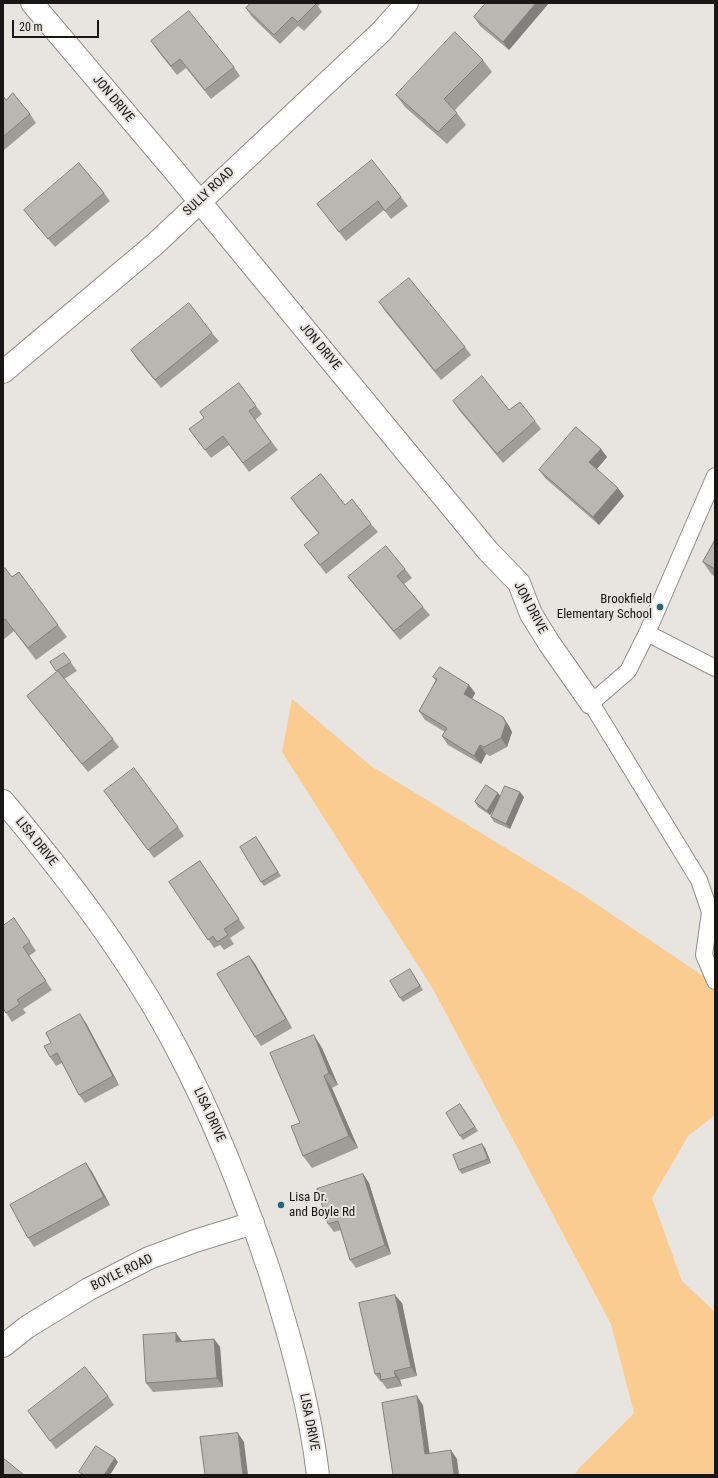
<!DOCTYPE html>
<style>
body{margin:0}
#map{position:relative;width:718px;height:1478px;overflow:hidden;background:#e8e4e0;font-family:"Roboto Condensed",sans-serif}
canvas{display:block}
.frame{position:absolute;inset:0;border:4px solid #181715;pointer-events:none}
.scale{position:absolute;left:12px;top:20px;width:87px;height:18px;box-sizing:border-box;border:2px solid #181715;border-top:0;padding-left:5px;font-size:12px;line-height:14px;white-space:nowrap;color:#181715;-webkit-text-stroke:3px #e8e4e0;paint-order:stroke}
</style>
<div id="map">
<canvas width="718" height="1478"></canvas>
<div class="frame"></div>
<div class="scale">20 m</div>
</div>
<script>
const context = document.querySelector('canvas').getContext('2d');
context.lineJoin = 'round';
function fillPath(path, color) {
  context.fillStyle = color;
  context.fill(path, 'evenodd');
}
function stroke(path, color, width, dash) {
  context.strokeStyle = color;
  context.lineWidth = width;
  context.lineCap = dash ? 'butt' : 'round';
  context.setLineDash(dash || []);
  context.stroke(path);
}
function label(font, color, halo, rows, align = 'center') {
  context.font = font + ' "Roboto Condensed",sans-serif';
  context.lineWidth = 4;
  context.setLineDash([]);
  context.textBaseline = 'middle';
  context.strokeStyle = halo;
  context.fillStyle = color;
  for (const [text, x, y, turn = 0] of rows) {
    context.save();
    context.translate(x, y);
    context.rotate((+turn || 0) * Math.PI / 180);
    context.textAlign = isNaN(turn) ? turn : align;
    if (halo) context.strokeText(text, 0, 0);
    context.fillText(text, 0, 0);
    context.restore();
  }
}
fillPath(new Path2D(`
 M 292,699 L 371,766 L 583,895 L 715,984 L 715,1115 L 688,1136 L 652,1198 L 682,1281 L 715,1312 L 715,1475 L 574,1475 L 581,1466 L 634,1413 L 611,1324 L 433,989 L 282,752 Z`), '#fbcc90');
const lane = new Path2D(`
 M 647,633 L 715,476
 M 715,668 L 647,633 L 628,671 L 591,703 L 699,880 L 710,912 L 704,955 L 715,981`);
const street = new Path2D(`
 M 32,3 L 172,168 L 488,551 L 519,583 L 531,614 L 549,643 L 591,703
 M 3,372 L 154,245 L 381,32 L 407,3
 M 3,801 C 68,878 130,959 177,1049 C 215,1121 245,1198 271,1276 C 291,1341 310,1407 318,1475
 M 3,1346 L 27,1327 L 89,1289 L 149,1258 L 195,1241 L 253,1223`);
stroke(lane, '#928e8a', 18);
stroke(street, '#928e8a', 24);
stroke(lane, '#fff', 16);
stroke(street, '#fff', 22);
fillPath(new Path2D(`
 M 251,3 L 321,3 L 318,6 L 322,12 L 304,31 L 298,26 L 280,44 L 252,17 L 246,8 Z
 M 486,3 L 549,3 L 509,50 L 480,26 L 474,17 Z
 M 151,41 L 234,67 L 240,76 L 211,99 L 186,68 L 177,75 L 157,50 Z
 M 483,60 L 492,72 L 455,110 L 457,113 L 466,125 L 447,144 L 405,107 L 396,95 Z
 M 3,96 L 6,100 L 30,114 L 36,123 L 3,151 Z
 M 104,193 L 110,201 L 55,247 L 30,218 L 24,210 Z
 M 401,197 L 408,206 L 391,219 L 384,210 L 346,241 L 317,204 Z
 M 379,302 L 465,347 L 471,355 L 441,380 L 385,311 Z
 M 212,333 L 219,341 L 161,388 L 137,359 L 131,350 Z
 M 453,401 L 509,410 L 535,421 L 541,429 L 503,463 L 459,410 Z
 M 256,406 L 262,414 L 255,420 L 278,450 L 249,472 L 229,445 L 211,458 L 189,429 Z
 M 601,449 L 607,457 L 597,469 L 624,496 L 599,525 L 545,478 L 539,470 Z
 M 291,498 L 345,505 L 371,524 L 378,532 L 326,574 L 304,545 L 319,534 L 297,507 Z
 M 715,540 L 715,576 L 712,575 L 703,562 Z
 M 405,569 L 412,578 L 404,584 L 423,607 L 430,615 L 400,640 L 355,586 L 348,577 Z
 M 3,570 L 12,577 L 58,625 L 67,637 L 36,660 L 14,631 L 3,640 Z
 M 64,653 L 77,671 L 64,679 L 113,739 L 119,747 L 88,772 L 33,704 L 27,696 L 57,672 Z
 M 433,677 L 469,685 L 475,693 L 472,699 L 503,717 L 509,726 L 512,732 L 507,747 L 490,756 L 486,754 L 481,764 L 448,745 L 442,736 L 445,732 L 425,720 L 419,711 L 436,681 Z
 M 104,791 L 178,827 L 184,836 L 154,858 Z
 M 498,793 L 500,796 L 524,797 L 510,829 L 494,822 L 491,817 L 495,808 L 490,815 L 478,807 L 475,802 Z
 M 259,841 L 281,876 L 264,886 L 261,882 Z
 M 200,861 L 245,928 L 230,938 L 234,944 L 224,950 L 220,945 L 214,948 L 169,882 Z
 M 14,918 L 36,951 L 29,956 L 52,990 L 23,1009 L 26,1013 L 12,1022 L 3,1008 Z
 M 249,956 L 255,964 L 292,1028 L 261,1046 L 255,1037 Z
 M 413,973 L 423,990 L 403,1002 L 400,998 Z
 M 86,1023 L 119,1085 L 85,1103 L 79,1095 L 62,1063 L 56,1066 L 50,1057 Z
 M 322,1048 L 338,1085 L 332,1088 L 358,1148 L 312,1168 L 303,1156 L 300,1123 Z
 M 464,1109 L 478,1131 L 463,1140 L 460,1136 Z
 M 485,1148 L 491,1163 L 462,1174 L 459,1170 Z
 M 86,1163 L 92,1172 L 110,1205 L 34,1247 L 28,1238 Z
 M 363,1174 L 369,1183 L 391,1254 L 356,1268 L 350,1260 L 341,1230 L 334,1232 L 328,1224 Z
 M 402,1303 L 417,1376 L 400,1380 L 402,1386 L 387,1389 L 382,1382 L 381,1382 L 375,1374 Z
 M 214,1339 L 220,1347 L 223,1387 L 153,1392 L 146,1383 L 182,1341 Z
 M 108,1396 L 114,1405 L 56,1449 L 28,1411 Z`), '#a09d99');
fillPath(new Path2D(`
 M 536,3 L 549,3 L 509,50 L 503,42 Z
 M 601,449 L 607,457 L 595,471 L 589,462 Z
 M 618,488 L 624,496 L 599,525 L 593,517 Z
 M 469,685 L 475,693 L 470,703 L 464,694 Z
 M 503,717 L 509,726 L 512,732 L 507,747 L 501,738 Z
 M 480,745 L 486,754 L 481,764 L 474,756 Z
 M 520,792 L 524,797 L 510,829 L 506,824 Z
 M 498,793 L 501,798 L 490,815 L 487,811 Z
 M 249,956 L 255,964 L 292,1028 L 286,1019 Z
 M 80,1014 L 86,1023 L 119,1085 L 113,1076 Z
 M 314,1035 L 322,1048 L 338,1085 L 329,1073 Z
 M 324,1076 L 332,1088 L 358,1148 L 349,1136 Z
 M 482,1144 L 485,1148 L 491,1163 L 488,1159 Z
 M 86,1163 L 92,1172 L 110,1205 L 104,1197 Z
 M 363,1174 L 369,1183 L 391,1254 L 385,1245 Z
 M 395,1295 L 402,1303 L 417,1376 L 411,1367 Z
 M 176,1333 L 182,1341 L 176,1342 Z
 M 214,1339 L 220,1347 L 223,1387 L 217,1378 Z
 M 394,1371 L 400,1380 L 402,1386 L 396,1377 Z
 M 417,1396 L 423,1405 L 431,1463 L 425,1454 Z
 M 238,1433 L 244,1442 L 248,1475 L 243,1475 Z
 M 451,1450 L 457,1459 L 459,1475 L 454,1475 Z
 M 115,1458 L 118,1462 L 110,1475 L 104,1475 Z`), '#827f7d');
const building = new Path2D(`
 M 251,3 L 316,3 L 316,4 L 298,22 L 292,17 L 274,35 L 246,8 Z
 M 486,3 L 536,3 L 503,42 L 474,17 Z
 M 189,11 L 234,67 L 205,90 L 180,59 L 171,66 L 151,41 Z
 M 455,32 L 483,60 L 444,99 L 457,113 L 438,132 L 396,95 Z
 M 13,93 L 30,114 L 3,137 L 3,96 L 6,100 Z
 M 372,160 L 401,197 L 385,211 L 378,201 L 339,232 L 317,204 Z
 M 79,163 L 104,193 L 48,239 L 24,210 Z
 M 409,278 L 465,347 L 435,371 L 379,302 Z
 M 189,303 L 212,333 L 155,380 L 131,350 Z
 M 482,376 L 509,410 L 520,402 L 535,421 L 497,454 L 453,401 Z
 M 239,383 L 256,406 L 249,411 L 271,442 L 243,463 L 223,436 L 205,450 L 189,429 L 204,418 L 200,412 Z
 M 576,427 L 601,449 L 589,462 L 618,488 L 593,517 L 539,470 Z
 M 321,474 L 345,505 L 352,499 L 371,524 L 320,565 L 304,545 L 319,533 L 291,498 Z
 M 715,540 L 715,569 L 703,562 Z
 M 386,546 L 405,569 L 397,576 L 423,607 L 394,631 L 348,577 Z
 M 5,568 L 12,577 L 19,572 L 58,625 L 28,648 L 5,619 L 3,621 L 3,570 Z
 M 64,653 L 71,662 L 56,671 L 50,662 Z
 M 440,667 L 469,685 L 464,694 L 503,717 L 506,723 L 501,738 L 484,747 L 480,745 L 474,756 L 442,736 L 447,728 L 419,711 L 437,679 L 433,677 Z
 M 58,671 L 113,739 L 82,764 L 27,696 Z
 M 134,768 L 178,827 L 148,850 L 104,791 Z
 M 486,785 L 498,793 L 487,811 L 475,802 Z
 M 505,786 L 520,792 L 506,824 L 491,817 Z
 M 256,837 L 278,872 L 261,882 L 240,847 Z
 M 200,861 L 239,919 L 224,929 L 228,935 L 217,942 L 213,936 L 208,940 L 169,882 Z
 M 14,918 L 30,942 L 23,947 L 46,981 L 17,1000 L 20,1004 L 6,1013 L 3,1008 L 3,926 Z
 M 249,956 L 286,1019 L 255,1037 L 217,974 Z
 M 410,969 L 420,986 L 400,998 L 390,981 Z
 M 80,1014 L 113,1076 L 79,1095 L 57,1053 L 50,1057 L 44,1046 L 51,1043 L 46,1033 Z
 M 314,1035 L 329,1073 L 324,1076 L 349,1136 L 303,1156 L 291,1126 L 300,1123 L 270,1053 Z
 M 460,1104 L 475,1127 L 460,1136 L 446,1113 Z
 M 482,1144 L 488,1159 L 459,1170 L 453,1155 Z
 M 86,1163 L 104,1197 L 28,1238 L 10,1205 Z
 M 363,1174 L 385,1245 L 350,1260 L 338,1221 L 328,1224 L 317,1189 Z
 M 395,1295 L 411,1367 L 394,1371 L 396,1377 L 381,1380 L 380,1373 L 375,1374 L 359,1303 Z
 M 176,1333 L 176,1342 L 214,1339 L 217,1378 L 146,1383 L 143,1335 Z
 M 85,1367 L 108,1396 L 50,1441 L 28,1411 Z
 M 417,1396 L 425,1454 L 451,1450 L 454,1475 L 393,1475 L 382,1403 Z
 M 238,1433 L 243,1475 L 205,1475 L 200,1437 Z
 M 96,1446 L 115,1458 L 104,1475 L 84,1475 L 79,1472 Z
 M 3,1458 L 24,1475 L 3,1475 Z`);
fillPath(building, '#bab6b2');
stroke(building, '#827f7d', 1);
for (const [x, y, r, color] of [
 [660,607,4,"#256579"],
 [281,1205,4,"#256579"]
]) {
  const dot = new Path2D();
  dot.arc(x, y, r, 0, 2 * Math.PI);
  context.fillStyle = color;
  context.fill(dot);
  stroke(dot, '#e8e4e0', 1.5);
}
label('13px', '#181715', '#e8e4e0', [
 ["JON DRIVE",113,99,50],
 ["SULLY ROAD",209,192,-43],
 ["JON DRIVE",320,347,50],
 ["JON DRIVE",530,608,62],
 ["LISA DRIVE",36,842,51],
 ["LISA DRIVE",209,1115,65],
 ["BOYLE ROAD",122,1273,-26],
 ["LISA DRIVE",309,1422,79]
]);
label('13px', '#181715', '#e8e4e0', [
 ["Brookfield",652,600],
 ["Elementary School",652,615],
 ["Lisa Dr.",289,1198,"left"],
 ["and Boyle Rd",289,1213,"left"]
], 'right');
</script>
